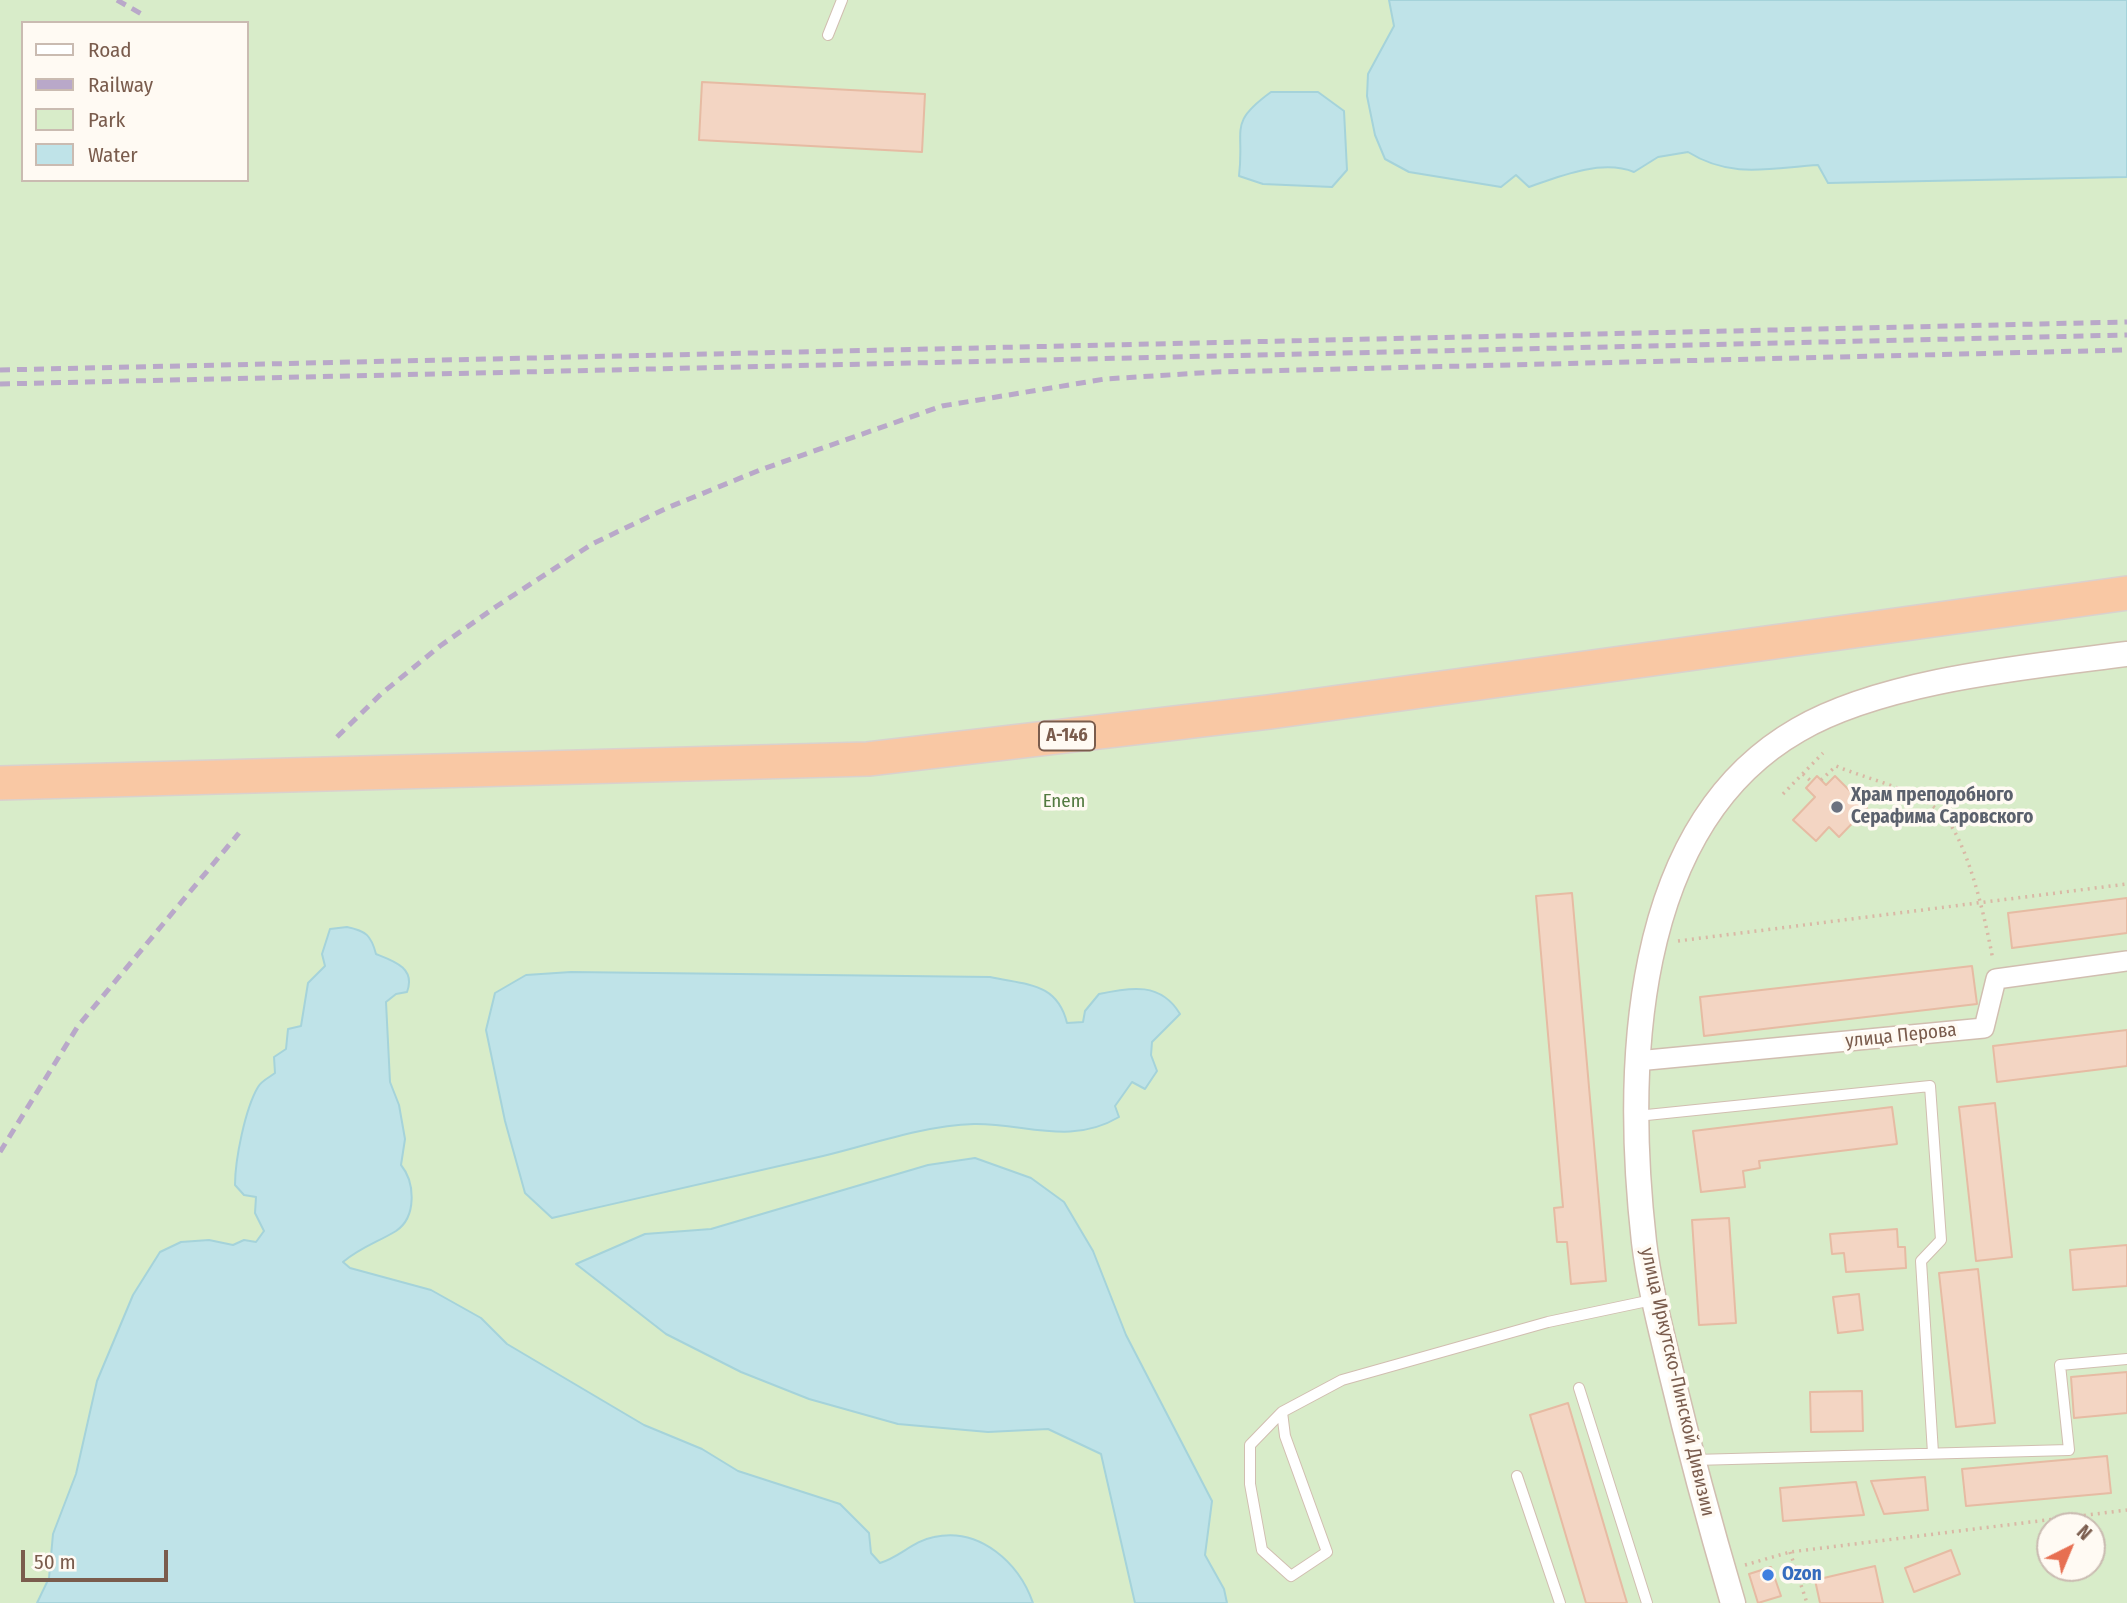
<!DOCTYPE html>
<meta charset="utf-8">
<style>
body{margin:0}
#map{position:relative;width:2127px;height:1603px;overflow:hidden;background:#fdf6ec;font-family:"Fira Sans Condensed",sans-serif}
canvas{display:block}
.legend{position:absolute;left:21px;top:21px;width:228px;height:161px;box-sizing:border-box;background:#fffaf3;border:2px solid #cabbb1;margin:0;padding:9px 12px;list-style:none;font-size:21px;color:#7a5c4d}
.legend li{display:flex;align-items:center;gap:14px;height:35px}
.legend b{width:35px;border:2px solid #cabbb1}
.north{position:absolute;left:2036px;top:1512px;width:70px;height:70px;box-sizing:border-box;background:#fffaf3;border:2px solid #cabbb1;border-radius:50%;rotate:43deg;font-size:19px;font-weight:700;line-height:28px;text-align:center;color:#7a5c4d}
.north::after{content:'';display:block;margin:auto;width:24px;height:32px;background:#e76f51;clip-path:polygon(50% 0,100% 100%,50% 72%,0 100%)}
.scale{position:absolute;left:21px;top:1550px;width:147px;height:32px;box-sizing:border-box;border:4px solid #7a5c4d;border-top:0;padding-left:9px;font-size:21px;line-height:24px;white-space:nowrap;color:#7a5c4d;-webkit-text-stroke:5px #fffaf3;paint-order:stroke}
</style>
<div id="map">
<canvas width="2127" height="1603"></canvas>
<ul class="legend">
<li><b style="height:9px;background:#fff"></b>Road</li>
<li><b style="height:9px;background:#b9a8c9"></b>Railway</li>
<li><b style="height:19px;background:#d8ecc9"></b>Park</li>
<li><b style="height:19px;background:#bfe3e8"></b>Water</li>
</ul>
<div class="north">N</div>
<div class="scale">50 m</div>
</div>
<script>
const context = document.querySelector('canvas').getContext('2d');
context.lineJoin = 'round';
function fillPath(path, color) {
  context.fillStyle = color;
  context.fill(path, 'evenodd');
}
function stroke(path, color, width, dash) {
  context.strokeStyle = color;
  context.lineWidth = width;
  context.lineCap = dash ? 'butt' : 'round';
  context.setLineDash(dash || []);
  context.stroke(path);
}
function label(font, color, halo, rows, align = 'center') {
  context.font = font + ' "Fira Sans Condensed",sans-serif';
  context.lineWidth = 7;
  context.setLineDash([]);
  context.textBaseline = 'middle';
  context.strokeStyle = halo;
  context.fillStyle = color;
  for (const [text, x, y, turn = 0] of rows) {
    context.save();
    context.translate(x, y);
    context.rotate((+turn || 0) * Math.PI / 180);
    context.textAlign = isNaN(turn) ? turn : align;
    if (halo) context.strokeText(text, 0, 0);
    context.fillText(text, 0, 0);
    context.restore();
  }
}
fillPath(new Path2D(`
 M 0,0 L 2127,0 L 2127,1603 L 0,1603 ZM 23,23 L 247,23 L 247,180 L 23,180 ZM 2050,1526 L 2092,1526 L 2092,1568 L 2050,1568 Z`), '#d8ecc9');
const water = new Path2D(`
 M 1389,0 L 2127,0 L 2127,177 L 1828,183 L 1818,165 C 1770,168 1731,179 1688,152 L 1658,157 L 1634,172 C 1602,159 1560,176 1529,187 L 1516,175 L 1501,187 L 1409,172 L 1385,159 L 1375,135 L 1367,96 L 1368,74 L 1394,26 Z
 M 1271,92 L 1318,92 L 1344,111 L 1347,170 L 1332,187 L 1263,184 L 1239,176 C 1245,128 1227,124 1271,92 Z
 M 347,927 C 366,931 371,935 376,954 C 394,961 416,968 407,992 L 396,994 L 386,1002 L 390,1082 L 399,1105 L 405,1139 L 401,1165 C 415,1182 417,1217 396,1231 C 378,1242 361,1247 343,1262 L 350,1268 L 431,1290 L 481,1318 L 507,1344 L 644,1425 L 702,1449 L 738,1471 L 840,1504 L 869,1533 L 871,1553 L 880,1563 C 900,1557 913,1541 934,1537 C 980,1527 1019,1563 1033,1603 L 37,1603 L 49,1578 L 53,1534 L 76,1474 L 97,1381 L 133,1295 L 160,1252 L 181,1242 L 209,1240 L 233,1245 L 244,1240 L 256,1242 L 264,1231 L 255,1213 L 256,1197 L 244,1195 L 235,1185 C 235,1160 245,1109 258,1087 C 261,1081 270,1077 275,1073 L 274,1057 L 286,1049 L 288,1029 L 301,1026 L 308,983 L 325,966 L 322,954 L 330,929 Z
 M 571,972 L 990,977 C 1026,985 1057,982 1067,1023 L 1083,1022 L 1085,1011 L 1099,994 C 1131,987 1161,982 1180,1014 L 1152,1042 L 1151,1055 L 1157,1071 L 1145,1089 L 1132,1082 L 1115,1106 L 1119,1117 C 1070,1146 1025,1123 974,1124 C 921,1126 873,1144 823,1156 C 732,1177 642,1197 552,1218 L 525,1193 L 505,1121 L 486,1030 L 495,993 L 526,975 Z
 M 975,1158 L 1031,1178 L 1064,1202 L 1093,1251 L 1126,1335 L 1212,1501 L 1205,1555 L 1224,1589 L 1227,1603 L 1135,1603 L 1101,1454 L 1048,1429 L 988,1432 L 898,1424 L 809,1399 L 741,1372 L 666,1334 L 576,1264 L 645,1234 L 711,1229 L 928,1165 Z`);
fillPath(water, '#bfe3e8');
stroke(water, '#a5d3da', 2);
const building = new Path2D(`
 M 702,82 L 925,94 L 922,152 L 699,140 Z
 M 1817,776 L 1826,785 L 1835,776 L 1867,808 L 1839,837 L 1829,827 L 1816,841 L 1793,820 L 1815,797 L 1806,788 Z
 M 1572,893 L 1606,1281 L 1571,1284 L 1567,1242 L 1557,1242 L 1554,1208 L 1563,1207 L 1536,896 Z
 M 2127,898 L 2127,933 L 2012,948 L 2008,913 Z
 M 1972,966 L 1977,1004 L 1704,1036 L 1700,997 Z
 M 2127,1030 L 2127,1066 L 1997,1082 L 1993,1046 Z
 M 1995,1103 L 2012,1257 L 1976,1261 L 1959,1107 Z
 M 1892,1107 L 1897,1144 L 1759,1161 L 1760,1168 L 1743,1171 L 1745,1187 L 1701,1192 L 1693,1131 Z
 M 1729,1218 L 1736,1323 L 1699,1325 L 1692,1220 Z
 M 1897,1229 L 1898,1247 L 1905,1247 L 1906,1268 L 1846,1272 L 1844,1253 L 1832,1254 L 1830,1234 Z
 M 2127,1245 L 2127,1286 L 2073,1290 L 2070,1250 Z
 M 1978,1269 L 1995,1423 L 1956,1427 L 1939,1273 Z
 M 1859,1294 L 1863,1330 L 1838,1333 L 1833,1297 Z
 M 2127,1372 L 2127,1413 L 2074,1418 L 2071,1377 Z
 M 1862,1391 L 1863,1431 L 1811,1432 L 1810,1392 Z
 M 1568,1403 L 1627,1603 L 1586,1603 L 1530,1415 Z
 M 2107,1456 L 2111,1493 L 1966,1506 L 1962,1469 Z
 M 1925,1477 L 1928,1510 L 1884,1514 L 1871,1481 Z
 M 1856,1482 L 1864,1515 L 1783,1521 L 1780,1488 Z
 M 1951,1550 L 1960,1574 L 1914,1592 L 1905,1568 Z
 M 1875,1566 L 1883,1603 L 1820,1603 L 1815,1580 Z
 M 1771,1567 L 1781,1596 L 1758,1603 L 1749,1574 Z`);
fillPath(building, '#f3d5c3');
stroke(building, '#e6bba3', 2);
const service = new Path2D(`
 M 828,35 L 842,0
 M 1637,1116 L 1930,1086 L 1941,1240 L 1921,1261 L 1933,1453
 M 1579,1388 L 1647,1603
 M 1282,1412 L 1250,1445 L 1250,1484 L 1262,1550 L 1291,1576 L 1327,1552 L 1285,1436 L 1282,1412 L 1342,1380 L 1548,1322 L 1652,1300
 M 1694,1460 L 2069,1450 L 2060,1365 L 2127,1359
 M 1517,1476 L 1560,1603`);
const minor = new Path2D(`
 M 1637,1061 L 1984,1028 L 1996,979 L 2127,961`);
const tertiary = new Path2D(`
 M 1733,1603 C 1710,1525 1689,1447 1670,1368 C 1660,1326 1649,1284 1644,1242 C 1625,1073 1629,827 1798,730 C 1884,680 2028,667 2127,654`);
const trunk = new Path2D(`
 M 0,783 L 868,759 L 1269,712 L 2127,593`);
stroke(service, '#d1beb0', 12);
stroke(minor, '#d1beb0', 22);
stroke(tertiary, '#d1beb0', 27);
stroke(trunk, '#dad1cd', 36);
stroke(new Path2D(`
 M 1803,774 L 1812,782
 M 1821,780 L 1836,766 C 1869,780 1913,788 1940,812 C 1968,837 1986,923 1993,960
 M 1783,794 L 1823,753
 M 1678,941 L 2127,884
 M 1790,1552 L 1807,1603
 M 1745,1565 L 1790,1552 L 2127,1510`), '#d9b8a5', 3.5, [2, 5]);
stroke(service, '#fff', 10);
stroke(minor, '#fff', 19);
stroke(tertiary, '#fff', 24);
stroke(trunk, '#f9c8a4', 33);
stroke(new Path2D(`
 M 117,0 L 145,16
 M 0,370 L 2127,322
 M 0,384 L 2127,335
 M 337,737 L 381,694 L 440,646 L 497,606 L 592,544 L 667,508 L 760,470 L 942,406 L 1105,379 L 1216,372 L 2127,350
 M 0,1152 L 78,1026 L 239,833`), '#b9a8c9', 5, [10, 7]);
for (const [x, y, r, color] of [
 [1837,807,7,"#6b7280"],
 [1768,1575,7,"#3f7fe0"]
]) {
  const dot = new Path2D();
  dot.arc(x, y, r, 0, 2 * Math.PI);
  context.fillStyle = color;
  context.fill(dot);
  stroke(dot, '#fffaf3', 2.5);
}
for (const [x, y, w] of [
 [1067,736,56]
]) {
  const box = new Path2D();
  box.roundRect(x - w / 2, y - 14.5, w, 29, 5);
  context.fillStyle = '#fffaf3';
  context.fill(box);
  stroke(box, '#7a5c4d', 2);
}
label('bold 18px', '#7a5c4d', null, [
 ["А-146",1067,736]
]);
label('bold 19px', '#5b616d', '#fffaf3', [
 ["Храм преподобного",1851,796],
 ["Серафима Саровского",1851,818]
], 'left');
label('19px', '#537a41', '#fffaf3', [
 ["Enem",1064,802]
]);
label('19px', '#7a5c4d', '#fffaf3', [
 ["улица Перова",1901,1036,-6],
 ["улица Иркутско-Пинской Дивизии",1677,1382,77]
]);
label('bold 19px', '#366cbe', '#fffaf3', [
 ["Ozon",1782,1575]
], 'left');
</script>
